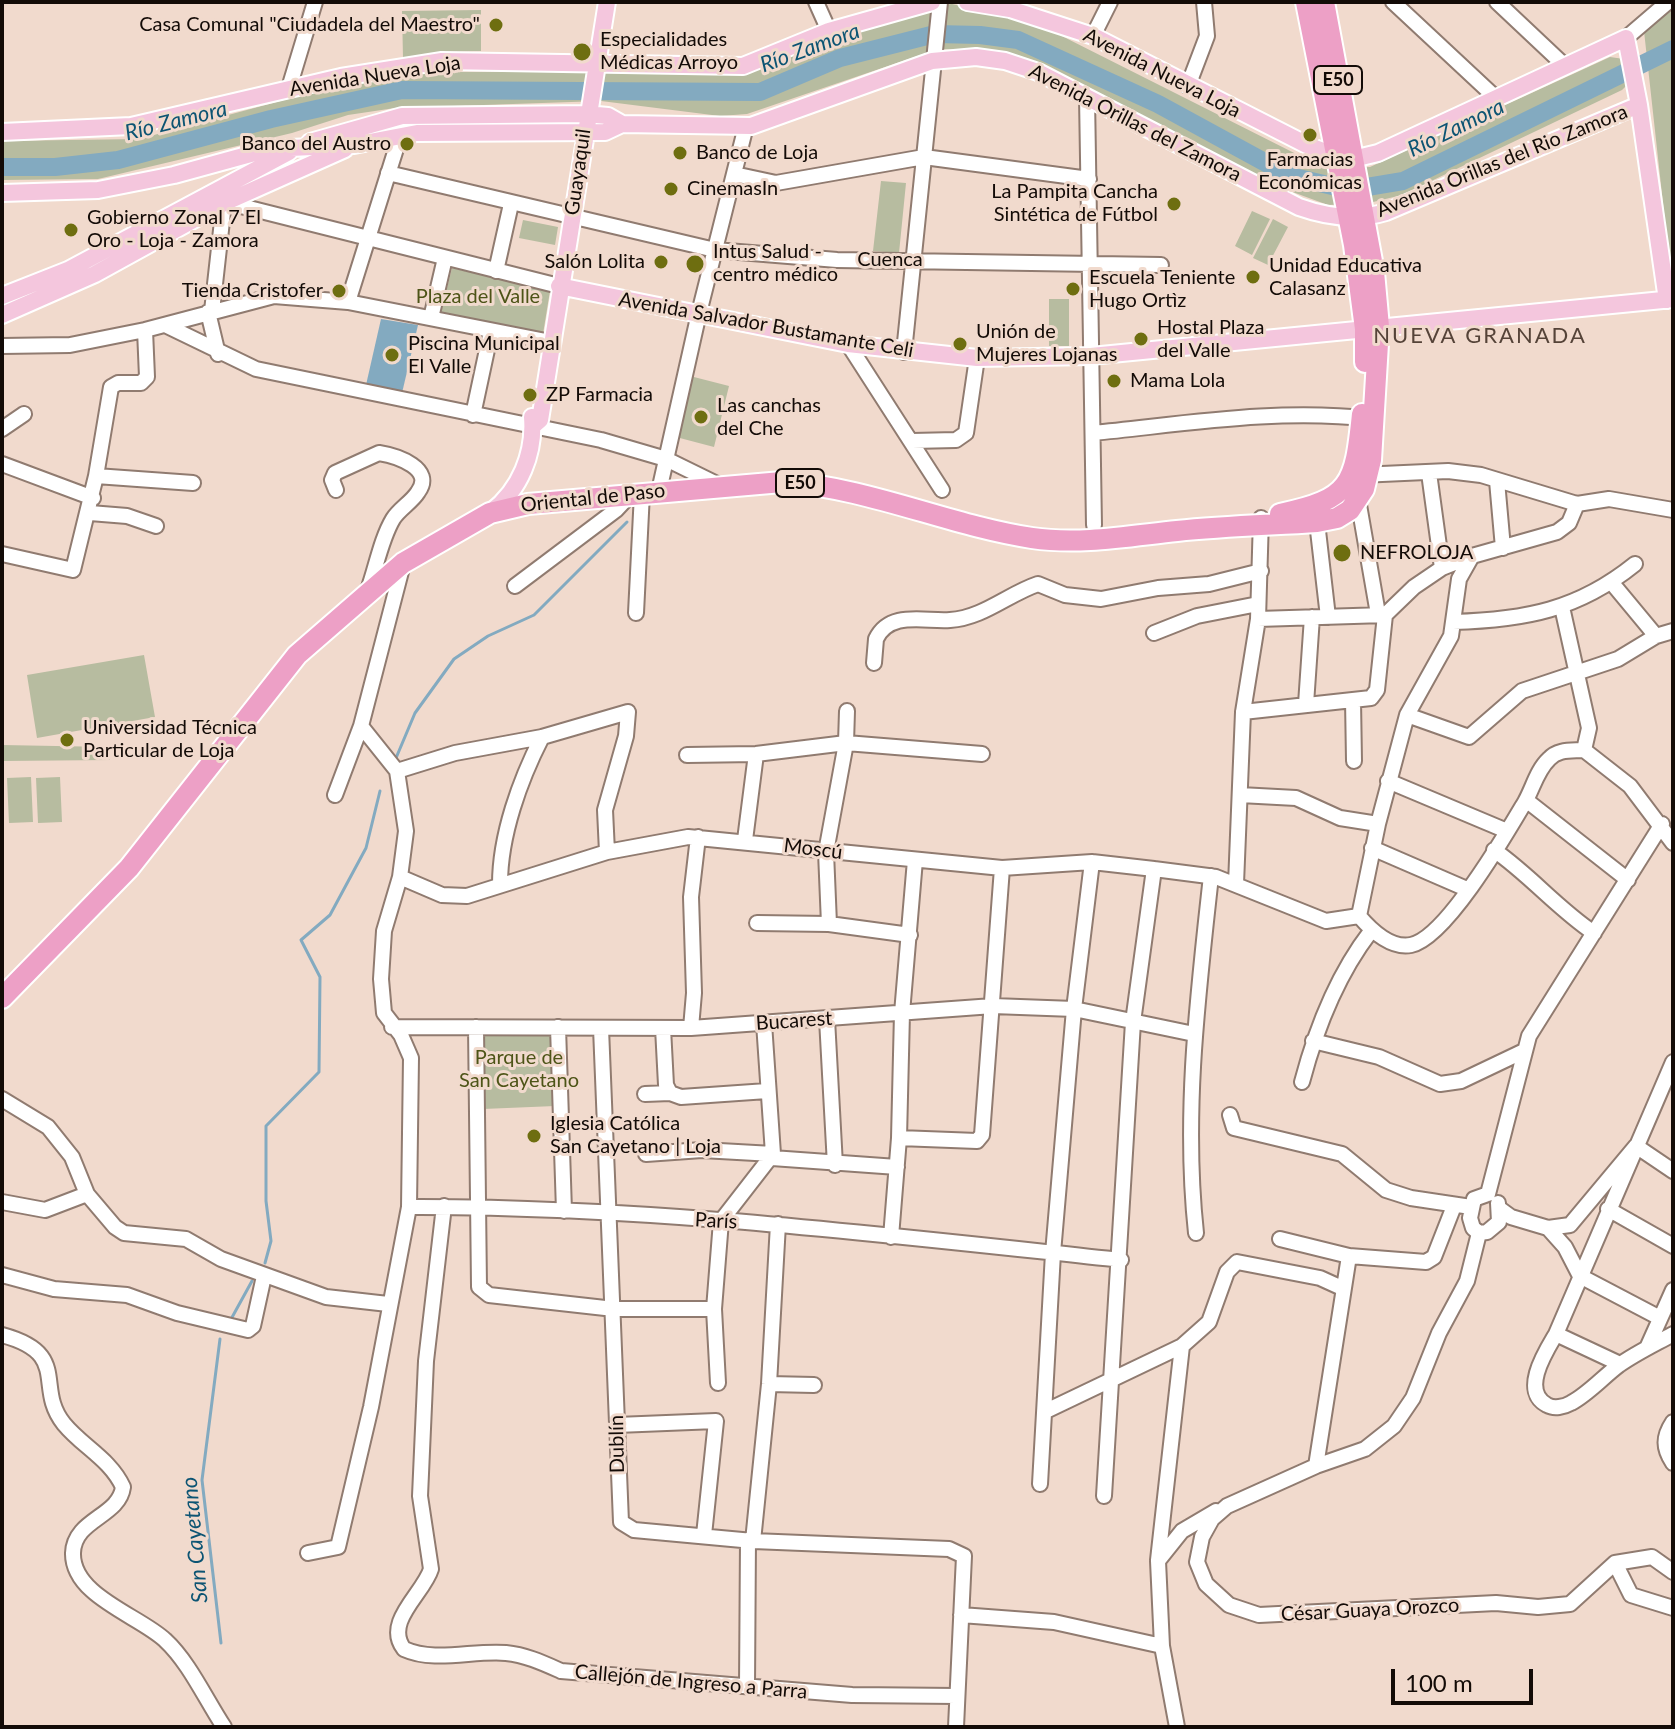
<!DOCTYPE html>
<meta charset="utf-8">
<style>
body{margin:0}
#map{position:relative;width:1675px;height:1729px;overflow:hidden;background:#f1dacd;font-family:Lato,sans-serif}
canvas{display:block}
.frame{position:absolute;inset:0;border:4px solid #130b07;pointer-events:none}
.scale{position:absolute;left:1391px;top:1669px;width:142px;height:36px;box-sizing:border-box;border:4px solid #130b07;border-top:0;padding-left:10px;font-size:24px;line-height:28px;white-space:nowrap;color:#130b07;-webkit-text-stroke:6px #f1dacd;paint-order:stroke}
</style>
<div id="map">
<canvas width="1675" height="1729"></canvas>
<div class="frame"></div>
<div class="scale">100 m</div>
</div>
<script>
const context = document.querySelector('canvas').getContext('2d');
context.lineJoin = 'round';
function fillPath(path, color) {
  context.fillStyle = color;
  context.fill(path, 'evenodd');
}
function stroke(path, color, width, dash) {
  context.strokeStyle = color;
  context.lineWidth = width;
  context.lineCap = dash ? 'butt' : 'round';
  context.setLineDash(dash || []);
  context.stroke(path);
}
function label(font, color, halo, rows, align = 'center') {
  context.font = font + ' Lato,sans-serif';
  context.lineWidth = 6;
  context.setLineDash([]);
  context.textBaseline = 'middle';
  context.strokeStyle = halo;
  context.fillStyle = color;
  for (const [text, x, y, turn = 0] of rows) {
    context.save();
    context.translate(x, y);
    context.rotate((+turn || 0) * Math.PI / 180);
    context.textAlign = isNaN(turn) ? turn : align;
    if (halo) context.strokeText(text, 0, 0);
    context.fillText(text, 0, 0);
    context.restore();
  }
}
fillPath(new Path2D(`
 M 952,4 L 1036,23 L 1326,169 L 1370,167 L 1610,57 L 1624,59 L 1631,81 L 1622,90 L 1402,195 L 1369,203 L 1328,205 L 1279,187 L 1023,60 L 990,51 L 938,49 L 747,114 L 720,116 L 601,101 L 395,108 L 348,115 L 292,133 L 98,179 L 2,180 L 2,141 L 139,139 L 351,82 L 418,72 L 706,71 L 766,67 L 822,37 L 896,10 Z
 M 1673,7 L 1673,285 L 1672,285 L 1644,31 Z
 M 481,10 L 481,51 L 440,52 L 403,58 L 402,11 Z
 M 881,181 L 906,183 L 899,253 L 873,251 Z
 M 1252,211 L 1270,219 L 1252,255 L 1235,246 Z
 M 1273,219 L 1288,227 L 1268,265 L 1253,258 Z
 M 523,220 L 558,227 L 555,245 L 519,238 Z
 M 452,268 L 550,291 L 543,334 L 441,312 Z
 M 1049,299 L 1069,299 L 1069,346 L 1049,346 Z
 M 690,376 L 729,386 L 714,447 L 676,437 Z
 M 144,655 L 155,717 L 37,738 L 27,675 Z
 M 2,745 L 110,747 L 110,760 L 2,761 Z
 M 31,777 L 33,822 L 9,823 L 7,778 Z
 M 60,777 L 62,822 L 38,823 L 36,778 Z
 M 553,1032 L 555,1106 L 483,1109 L 483,1033 Z`), '#b7bca0');
fillPath(new Path2D(`
 M 381,319 L 418,325 L 402,393 L 366,385 Z`), '#83aac0');
stroke(new Path2D(`
 M 396,758 L 415,713 L 454,659 L 488,636 L 534,615 L 627,522
 M 265,1263 L 271,1241 L 266,1201 L 266,1126 L 319,1072 L 320,977 L 301,940 L 330,915 L 366,848 L 380,791
 M 230,1321 L 252,1281
 M 220,1339 L 202,1480 L 221,1643`), '#83aac0', 3);
stroke(new Path2D(`
 M 2,167 L 55,167 L 118,160 L 271,119 L 402,90 L 760,92 L 840,58 L 935,34 L 980,35 L 1018,40 L 1158,104 L 1290,176 L 1349,190 L 1403,181 L 1673,49`), '#83aac0', 18);
const minor = new Path2D(`
 M 816,2 L 829,31
 M 1393,2 L 1496,98
 M 1497,2 L 1565,66
 M 1093,36 L 1110,2
 M 1626,38 L 1668,2
 M 1188,86 L 1207,36 L 1204,2
 M 289,88 L 315,2
 M 1087,97 L 1094,525
 M 388,173 L 715,250 L 837,260 L 1161,265
 M 734,174 L 776,183 L 924,157 L 1089,179
 M 221,201 L 559,286
 M 496,271 L 511,204
 M 348,302 L 400,136 L 402,116
 M 212,311 L 224,203
 M 208,312 L 218,354
 M 431,318 L 445,258
 M 165,325 L 256,369 L 601,440 L 666,459 L 719,485
 M 848,344 L 942,490
 M 2,346 L 70,345 L 145,330 L 274,296 L 348,302 L 551,342
 M 904,352 L 940,2
 M 473,415 L 491,331
 M 2,429 L 24,414
 M 1093,433 C 1185,424 1278,408 1371,419
 M 912,441 L 956,440 L 966,433 L 977,358
 M 2,464 L 93,498
 M 1429,473 L 1442,568
 M 1360,475 L 1448,471 L 1481,475 L 1577,504 L 1609,499 L 1673,510
 M 96,476 L 111,387 L 118,383 L 141,383 L 147,377 L 145,330
 M 1497,481 L 1503,548
 M 336,490 L 332,480 L 335,473 L 379,453 C 398,456 435,469 418,492 C 412,502 399,509 393,519 C 381,539 376,568 368,590
 M 659,491 L 699,313 L 746,126
 M 1358,499 L 1378,614
 M 90,513 L 127,516 L 156,526
 M 1317,522 L 1328,617
 M 2,554 L 73,570 L 96,476 L 193,483
 M 1612,583 L 1656,636
 M 515,586 L 616,510 L 631,494
 M 1562,607 L 1589,728 L 1584,750
 M 636,613 L 642,493
 M 1258,619 L 1385,615
 M 1453,622 C 1525,620 1578,610 1635,564
 M 1154,633 L 1197,616 L 1258,604
 M 874,663 L 876,639 C 890,610 925,622 950,620 C 983,618 1008,594 1038,584 L 1065,595 L 1101,599 L 1158,588 L 1209,584 L 1261,571
 M 1353,700 L 1354,761
 M 1306,704 L 1312,617
 M 1243,712 L 1371,698 L 1377,690 L 1385,615 L 1414,587 L 1442,568 L 1472,556 L 1557,532 L 1569,523 L 1577,504
 M 1407,715 L 1469,737 L 1522,691 L 1618,659 L 1656,636 L 1673,631
 M 687,755 L 756,754 L 846,743 L 982,754
 M 397,771 L 455,753 L 542,737 L 628,712 L 626,736 L 605,810 L 607,852
 M 1388,781 L 1507,831
 M 335,795 L 361,726
 M 1240,795 L 1296,798 L 1340,818 L 1378,824
 M 1526,800 L 1628,880
 M 745,840 L 756,754
 M 1372,848 L 1469,890
 M 1494,850 C 1530,875 1558,909 1594,933
 M 400,877 L 442,895 L 467,896 L 607,852 L 688,837 L 1002,868 L 1092,862 L 1154,869 L 1216,877 L 1326,921 L 1359,916
 M 500,884 C 500,835 520,780 542,737
 M 1236,884 L 1243,712 L 1258,619 L 1261,518
 M 1359,916 C 1371,930 1390,949 1411,945 C 1446,938 1506,834 1525,802 C 1533,788 1537,770 1549,759 C 1558,749 1571,751 1584,750 L 1630,786 L 1673,843
 M 1359,916 L 1378,824 L 1407,715 L 1451,636 L 1459,579 L 1472,556
 M 757,923 L 829,924 L 910,935
 M 829,924 L 826,852 L 846,743 L 847,711
 M 827,1019 L 835,1165
 M 392,1027 L 691,1028 L 993,1006 L 1074,1009 L 1194,1034
 M 476,1027 L 479,1287 L 489,1295 L 614,1309 L 714,1309
 M 558,1027 L 564,1211
 M 601,1028 L 621,1522 L 634,1530 L 753,1541 L 949,1549 L 964,1556 L 956,1727
 M 663,1028 L 666,1085 L 670,1093
 M 691,1028 L 694,993 L 691,897 L 698,837
 M 1313,1041 L 1379,1057 L 1440,1084 L 1461,1081 L 1524,1051
 M 1673,1062 L 1556,1334 C 1546,1351 1520,1391 1547,1405 C 1554,1409 1564,1407 1571,1403 C 1588,1394 1603,1377 1619,1365 C 1636,1353 1655,1344 1673,1334
 M 1302,1082 C 1316,1029 1337,975 1371,931
 M 645,1094 L 670,1093 L 681,1097 L 767,1091
 M 2,1099 L 48,1127 L 72,1157 L 87,1194 L 115,1227 L 124,1233 L 186,1239 L 221,1259 L 326,1297 L 388,1304
 M 1230,1115 L 1234,1128 L 1342,1154 L 1386,1190 L 1411,1198 L 1471,1207
 M 899,1138 L 977,1141 L 982,1135 L 1002,868
 M 646,1154 L 702,1150 L 773,1154
 M 772,1158 L 897,1167
 M 1488,1194 L 1529,1036 L 1662,824
 M 2,1202 L 45,1210 L 87,1194
 M 444,1206 L 426,1361 L 420,1496 L 431,1569 C 424,1593 383,1622 404,1649 C 435,1663 473,1650 506,1653 C 526,1655 543,1663 561,1671 L 852,1695 L 957,1696
 M 409,1207 C 646,1206 885,1235 1121,1260
 M 1500,1209 L 1511,1217 L 1548,1228 L 1565,1247 L 1580,1276 L 1660,1318
 M 1608,1209 L 1673,1246
 M 1548,1228 L 1570,1225 L 1636,1146 L 1673,1171
 M 1196,1233 C 1183,1114 1198,994 1211,876
 M 1479,1233 L 1467,1281 L 1439,1333 L 1413,1398 L 1394,1426 L 1365,1449 L 1316,1466 L 1227,1506 L 1212,1519 L 1202,1537 L 1197,1562 L 1206,1584 L 1229,1605 L 1259,1615 L 1496,1603 L 1538,1607 L 1570,1604 L 1615,1563 L 1652,1557 L 1673,1572
 M 1479,1233 L 1487,1232 L 1499,1222 L 1498,1203
 M 1479,1233 L 1473,1228 L 1470,1218 L 1474,1199 L 1488,1194
 M 891,1237 L 899,1138 L 902,1013 L 915,860
 M 1280,1239 L 1349,1256 L 1426,1262 L 1434,1257 L 1454,1206
 M 2,1275 L 54,1289 L 127,1295 L 177,1313 L 248,1330 L 253,1326 L 264,1276
 M 1556,1334 L 1620,1364
 M 2,1335 C 72,1354 34,1387 64,1424 C 83,1447 110,1459 123,1487 C 119,1517 74,1519 73,1553 C 72,1596 140,1616 165,1640 C 189,1662 206,1700 224,1727
 M 1647,1348 L 1673,1290
 M 718,1383 L 714,1309 L 721,1221 L 773,1154 L 764,1023
 M 769,1384 L 814,1385
 M 1046,1411 L 1182,1346 L 1209,1322 L 1227,1272 L 1237,1262 L 1320,1278 L 1342,1288
 M 1673,1422 C 1663,1437 1663,1448 1673,1463
 M 617,1425 L 716,1421 L 704,1535
 M 1316,1466 L 1349,1256
 M 1040,1484 L 1053,1253 L 1074,1009 L 1092,862
 M 1104,1496 L 1133,1022 L 1154,869
 M 753,1541 L 769,1384 L 778,1224
 M 308,1553 L 338,1547 L 371,1407 L 409,1207 L 411,1058 L 401,1035 L 384,1013 L 381,979 L 384,931 L 400,877 L 406,831 L 397,771 L 361,726 L 403,564
 M 1158,1560 L 1182,1346
 M 1615,1563 L 1631,1595 L 1673,1608
 M 961,1615 L 1054,1622 L 1162,1646
 M 747,1686 L 748,1540
 M 1177,1727 L 1162,1646 L 1158,1561 L 1182,1531 L 1216,1511`);
const major = new Path2D(`
 M 967,2 L 1010,9 L 1093,36 L 1307,145 L 1336,156 L 1353,159 L 1378,153 L 1626,38 L 1639,105 L 1667,300
 M 2,132 L 131,126 L 341,77 L 442,61 L 743,66 L 829,31 L 932,2
 M 310,142 L 402,116 L 586,114 L 608,116 L 622,124
 M 2,193 L 98,190 L 174,175 L 269,149 L 354,145 L 417,133 L 605,132 L 622,124 L 751,126 L 932,61 L 976,57 L 1005,61 L 1038,72 L 1299,207 C 1327,217 1357,221 1386,212 L 1639,105
 M 559,286 L 848,344 L 977,358 L 1091,356 L 1673,299
 M 2,296 L 68,270 L 289,152
 M 2,315 L 95,274 L 224,203 L 345,149
 M 533,426 L 540,420 L 607,2
 M 491,512 C 520,490 535,453 532,417`);
const highway = new Path2D(`
 M 1306,2 L 1354,245 L 1365,329 L 1365,362
 M 1280,514 C 1351,499 1355,485 1362,414
 M 2,998 L 129,868 L 297,655 L 403,563 L 490,513 L 528,504 L 782,482 C 868,487 947,525 1032,538 C 1080,545 1129,536 1177,531 C 1224,526 1270,525 1317,522 L 1337,518 L 1350,510 L 1364,489 L 1371,460 L 1379,327 L 1374,272 L 1324,2`);
stroke(minor, '#907b70', 18);
stroke(major, '#fff', 20);
stroke(highway, '#fff', 24);
stroke(minor, '#fff', 14);
stroke(major, '#f4c6dd', 16);
stroke(highway, '#eda0c6', 20);
for (const [x, y, r, color] of [
 [496,25,8,"#6e6e10"],
 [582,52,10,"#6e6e10"],
 [1310,135,8,"#6e6e10"],
 [407,144,8,"#6e6e10"],
 [680,153,8,"#6e6e10"],
 [671,189,8,"#6e6e10"],
 [1174,204,8,"#6e6e10"],
 [71,230,8,"#6e6e10"],
 [661,262,8,"#6e6e10"],
 [695,264,10,"#6e6e10"],
 [1253,277,8,"#6e6e10"],
 [1073,289,8,"#6e6e10"],
 [339,291,8,"#6e6e10"],
 [1141,339,8,"#6e6e10"],
 [960,344,8,"#6e6e10"],
 [392,355,8,"#6e6e10"],
 [1114,381,8,"#6e6e10"],
 [530,395,8,"#6e6e10"],
 [701,417,8,"#6e6e10"],
 [1342,553,10,"#6e6e10"],
 [67,740,8,"#6e6e10"],
 [534,1136,8,"#6e6e10"]
]) {
  const dot = new Path2D();
  dot.arc(x, y, r, 0, 2 * Math.PI);
  context.fillStyle = color;
  context.fill(dot);
  stroke(dot, '#f1dacd', 3);
}
for (const [x, y, w] of [
 [1338,80,48],
 [800,483,48]
]) {
  const box = new Path2D();
  box.roundRect(x - w / 2, y - 14, w, 28, 6);
  context.fillStyle = '#f1dacd';
  context.fill(box);
  stroke(box, '#130b07', 2);
}
label('bold 18px', '#130b07', null, [
 ["E50",1338,80],
 ["E50",800,483]
]);
label('20px', '#130b07', '#f1dacd', [
 ["Casa Comunal \"Ciudadela del Maestro\"",480,25,"right"],
 ["Especialidades",600,40],
 ["Médicas Arroyo",600,63],
 ["Banco del Austro",391,144,"right"],
 ["Banco de Loja",696,153],
 ["Farmacias",1310,160,"center"],
 ["Económicas",1310,183,"center"],
 ["CinemasIn",687,189],
 ["La Pampita Cancha",1158,192,"right"],
 ["Sintética de Fútbol",1158,215,"right"],
 ["Gobierno Zonal 7 El",87,218],
 ["Oro - Loja - Zamora",87,241],
 ["Intus Salud -",713,252],
 ["centro médico",713,275],
 ["Salón Lolita",645,262,"right"],
 ["Unidad Educativa",1269,266],
 ["Calasanz",1269,289],
 ["Escuela Teniente",1089,278],
 ["Hugo Ortìz",1089,301],
 ["Tienda Cristofer",323,291,"right"],
 ["Hostal Plaza",1157,328],
 ["del Valle",1157,351],
 ["Unión de",976,332],
 ["Mujeres Lojanas",976,355],
 ["Piscina Municipal",408,344],
 ["El Valle",408,367],
 ["Mama Lola",1130,381],
 ["ZP Farmacia",546,395],
 ["Las canchas",717,406],
 ["del Che",717,429],
 ["NEFROLOJA",1360,553],
 ["Universidad Técnica",83,728],
 ["Particular de Loja",83,751],
 ["Iglesia Católica",550,1124],
 ["San Cayetano | Loja",550,1147]
], 'left');
label('20px', '#130b07', '#f1dacd', [
 ["Avenida Nueva Loja",1162,73,27],
 ["Avenida Nueva Loja",375,76,-9],
 ["Avenida Orillas del Zamora",1135,123,27],
 ["Avenida Orillas del Rio Zamora",1502,161,-22],
 ["Guayaquil",578,172,-82],
 ["Cuenca",890,260],
 ["Avenida Salvador Bustamante Celi",766,325,10],
 ["Oriental de Paso",593,498,-6],
 ["Moscú",813,849,7],
 ["Bucarest",794,1021,-4],
 ["París",716,1221,3],
 ["Dublín",617,1444,-91],
 ["César Guaya Orozco",1370,1610,-3],
 ["Callejón de Ingreso a Parra",691,1682,5]
]);
label('20px', '#4d5417', '#f1dacd', [
 ["Plaza del Valle",478,297],
 ["Parque de",519,1058],
 ["San Cayetano",519,1081]
]);
label('italic 22px', '#0c5473', '#f1dacd', [
 ["Río Zamora",810,48,-20],
 ["Río Zamora",176,121,-14],
 ["Río Zamora",1456,128,-26],
 ["San Cayetano",195,1540,-95]
]);
context.letterSpacing = '2px';
label('22px', '#554338', '#f1dacd', [
 ["NUEVA GRANADA",1480,336]
]);
context.letterSpacing = '0px';
</script>
